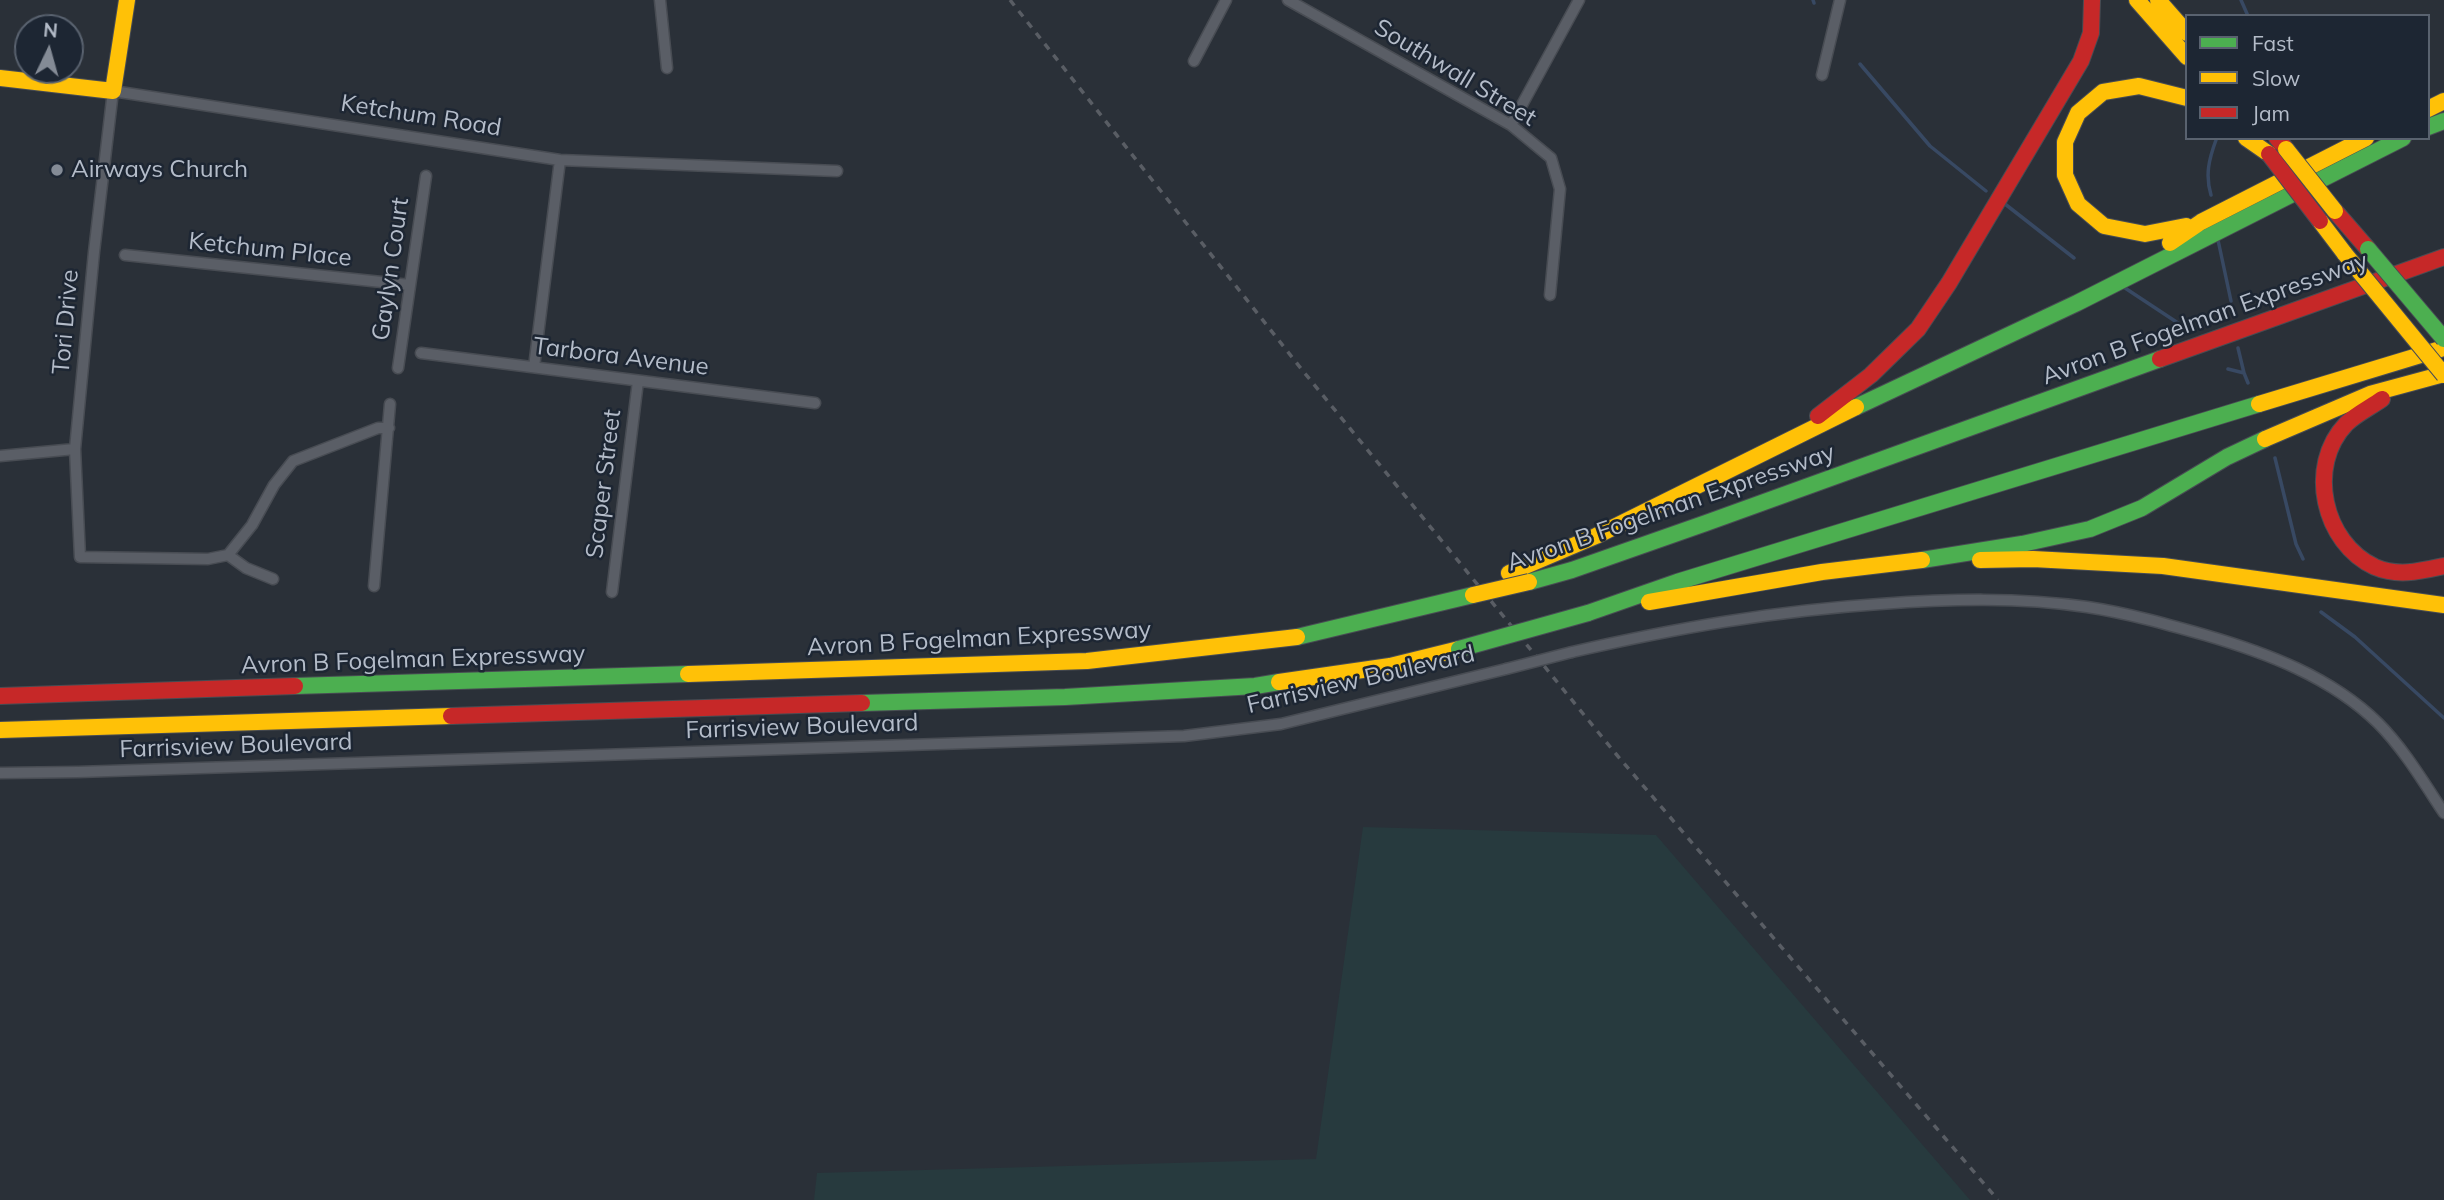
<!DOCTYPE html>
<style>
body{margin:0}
#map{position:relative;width:2444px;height:1200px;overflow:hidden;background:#2a3038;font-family:Mulish,sans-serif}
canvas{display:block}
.legend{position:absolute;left:2185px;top:14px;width:245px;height:126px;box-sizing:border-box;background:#1d2633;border:2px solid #59626f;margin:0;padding:9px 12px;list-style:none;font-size:21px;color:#b4bcc9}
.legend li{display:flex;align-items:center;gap:14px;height:35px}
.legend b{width:35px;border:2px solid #59626f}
.north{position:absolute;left:14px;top:14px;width:70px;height:70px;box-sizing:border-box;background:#1d2633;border:2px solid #59626f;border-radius:50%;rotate:5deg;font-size:19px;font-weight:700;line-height:28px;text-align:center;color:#b4bcc9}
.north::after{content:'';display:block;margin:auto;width:24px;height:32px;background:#848b96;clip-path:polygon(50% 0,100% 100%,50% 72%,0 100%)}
</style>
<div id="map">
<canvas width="2444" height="1200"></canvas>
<ul class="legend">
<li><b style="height:9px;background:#4caf50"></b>Fast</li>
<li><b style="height:9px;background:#ffc107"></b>Slow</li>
<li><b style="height:9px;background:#c62828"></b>Jam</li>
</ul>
<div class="north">N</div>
</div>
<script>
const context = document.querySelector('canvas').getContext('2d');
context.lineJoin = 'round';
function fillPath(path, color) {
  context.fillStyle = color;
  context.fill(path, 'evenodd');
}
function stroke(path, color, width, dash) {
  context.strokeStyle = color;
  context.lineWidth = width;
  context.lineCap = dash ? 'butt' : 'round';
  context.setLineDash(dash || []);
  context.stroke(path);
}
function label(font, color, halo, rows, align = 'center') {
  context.font = font + ' Mulish,sans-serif';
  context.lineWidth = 5;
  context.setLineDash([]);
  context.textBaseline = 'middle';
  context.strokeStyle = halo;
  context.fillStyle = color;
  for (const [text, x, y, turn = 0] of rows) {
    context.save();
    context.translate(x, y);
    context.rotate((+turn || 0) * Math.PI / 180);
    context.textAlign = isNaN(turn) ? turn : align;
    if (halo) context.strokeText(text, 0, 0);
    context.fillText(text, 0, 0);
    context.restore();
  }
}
fillPath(new Path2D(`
 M 1363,827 L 1656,835 L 1970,1200 L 814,1200 L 817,1173 L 1316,1159 Z`), '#273a3e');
stroke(new Path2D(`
 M 1813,0 L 1814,3
 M 2241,0 L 2248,16
 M 1860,64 L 1930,146 L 1986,191
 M 2211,195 C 2205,175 2209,159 2216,140
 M 2005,204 L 2074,258
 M 2218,240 L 2231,301
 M 2125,288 L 2178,323
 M 2238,348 L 2244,373
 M 2228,369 L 2244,373 L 2248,383
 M 2275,458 L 2296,544 L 2303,559
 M 2321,612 L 2355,637 L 2444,718`), '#384963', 3.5);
const street = new Path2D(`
 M 660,0 L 667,68
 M 1288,0 L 1511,125 L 1551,158 L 1560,189 L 1550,295
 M 1194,61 L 1226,0
 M 1822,75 L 1840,0
 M 1511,125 L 1579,0
 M 125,255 L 410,285
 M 421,353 L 815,403
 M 534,367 L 560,160
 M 398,368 L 426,176
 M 389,428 L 378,428 L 293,461 L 274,485 L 252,525 L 228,555 L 208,559 L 80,557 L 75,449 L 94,252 L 113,91 L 560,160 L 837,171
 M 0,456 L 75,449
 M 228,555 L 246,568 L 273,579
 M 374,586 L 390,404
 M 612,592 L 638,381
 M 1572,652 C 1677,628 1773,611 1880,604 C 1949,599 2019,597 2087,607 C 2127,613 2166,624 2205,635 C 2267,653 2331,677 2378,723 C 2404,749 2424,783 2444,813
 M 0,773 L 78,772 L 1184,736 L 1281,724 L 1506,669`);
const fast = new Path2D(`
 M 2428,127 L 2444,121
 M 1856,407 L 2077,303 L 2403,138
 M 1922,560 L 2022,544 L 2090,529 L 2142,508 L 2227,457 L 2265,439
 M 1529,582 L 1572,570 L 1706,523 L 2160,359
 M 1588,613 L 1677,582 L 2259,404
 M 1297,637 L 1473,595
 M 295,686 L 688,674
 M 862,703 L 1065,697 L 1255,686 L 1279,682`);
const slow = new Path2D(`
 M 2137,0 L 2187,57
 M 2158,0 L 2187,33
 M 0,78 L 113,91 L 127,0
 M 2428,109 L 2444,101
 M 2246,138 L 2269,154
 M 2320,221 L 2345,254
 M 2186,226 L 2145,234 L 2104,226 L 2078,204 L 2065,175 L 2065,142 L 2078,113 L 2103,92 L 2139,86 L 2187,98
 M 2170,243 L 2201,222 L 2366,138
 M 2259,404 L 2444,348
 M 2265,439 L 2370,394 L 2444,374
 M 1980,560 L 2033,559 L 2163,566 L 2444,605
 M 1509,573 L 1596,536 L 1856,407
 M 1649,602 L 1822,572 L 1922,560
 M 688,674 L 1087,661 L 1297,637
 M 1279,682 L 1390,666 L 1459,649
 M 0,730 L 451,716`);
const jam = new Path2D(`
 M 2277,138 L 2286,149
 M 2335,211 L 2368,249
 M 2160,359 L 2444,257
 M 2382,399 C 2371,407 2356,414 2346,424 C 2306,466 2323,543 2375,567 C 2398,577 2421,571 2444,566
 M 1818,416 L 1871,375 L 1918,329 L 1949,283 L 2081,61 L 2091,33 L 2092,0
 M 0,696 L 295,686
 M 451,716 L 862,703`);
stroke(street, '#484c53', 13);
stroke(fast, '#484c53', 18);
stroke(slow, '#484c53', 18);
stroke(jam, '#484c53', 18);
stroke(street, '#5a5e66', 10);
stroke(fast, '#4caf50', 16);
stroke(slow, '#ffc107', 16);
stroke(jam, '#c62828', 16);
stroke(new Path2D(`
 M 1010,0 L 1303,371 L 1616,754 L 1998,1200`), '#595d64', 3.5, [7, 7]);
const streetBridge = new Path2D(`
 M 1506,669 L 1572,652`);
const fastBridge = new Path2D(`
 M 2368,249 L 2444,339
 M 1459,649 L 1588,613`);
const slowBridge = new Path2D(`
 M 2286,149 L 2335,211
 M 2345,254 L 2444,375
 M 1473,595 L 1529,582`);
const jamBridge = new Path2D(`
 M 2269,154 L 2320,221`);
stroke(streetBridge, '#484c53', 13, []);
stroke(fastBridge, '#484c55', 18, []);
stroke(slowBridge, '#484c55', 18, []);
stroke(jamBridge, '#484c55', 18, []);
stroke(streetBridge, '#5a5e66', 10);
stroke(fastBridge, '#4caf50', 16);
stroke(slowBridge, '#ffc107', 16);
stroke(jamBridge, '#c62828', 16);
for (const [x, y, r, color] of [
 [57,170,7,"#848b96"]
]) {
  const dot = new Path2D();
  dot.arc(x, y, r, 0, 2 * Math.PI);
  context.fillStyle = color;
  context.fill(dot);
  stroke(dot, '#1d2633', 2.5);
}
label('24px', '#b4bcc9', '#1d2633', [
 ["Southwall Street",1455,73,31],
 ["Ketchum Road",421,116,9],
 ["Ketchum Place",270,250,6],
 ["Gaylyn Court",391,269,-82],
 ["Avron B Fogelman Expressway",2205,319,-20],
 ["Tori Drive",66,322,-85],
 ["Tarbora Avenue",621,357,7],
 ["Scaper Street",604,484,-83],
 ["Avron B Fogelman Expressway",1671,508,-19],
 ["Avron B Fogelman Expressway",979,639,-3],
 ["Avron B Fogelman Expressway",413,660,-2],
 ["Farrisview Boulevard",1361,680,-13],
 ["Farrisview Boulevard",802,727,-2],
 ["Farrisview Boulevard",236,746,-2]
]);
label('24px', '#b4bcc9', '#1d2633', [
 ["Airways Church",71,170]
], 'left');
</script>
